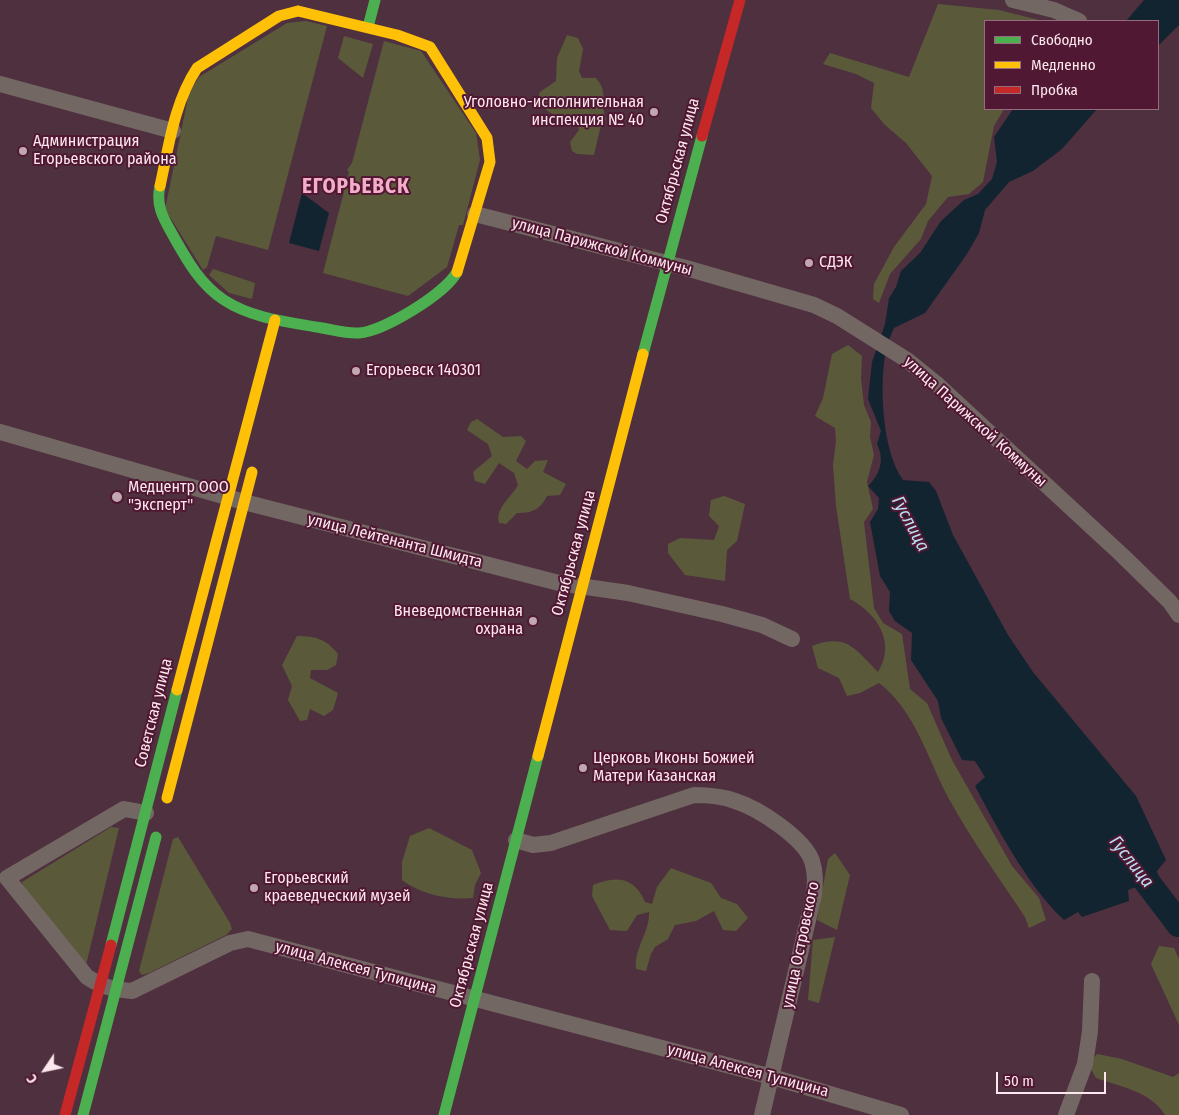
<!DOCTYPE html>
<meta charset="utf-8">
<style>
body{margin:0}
#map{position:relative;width:1179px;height:1115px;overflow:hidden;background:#4f303e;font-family:"Fira Sans Condensed",sans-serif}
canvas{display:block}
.legend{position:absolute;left:984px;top:20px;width:175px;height:90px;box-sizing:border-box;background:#501832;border:1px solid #956b7d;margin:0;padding:6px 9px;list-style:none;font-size:15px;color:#fde7ee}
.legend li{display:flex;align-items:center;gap:10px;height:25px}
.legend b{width:25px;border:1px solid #956b7d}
.north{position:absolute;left:20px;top:1045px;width:50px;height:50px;-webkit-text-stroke:4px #501832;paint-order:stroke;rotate:236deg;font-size:14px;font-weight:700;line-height:20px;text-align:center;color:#fde7ee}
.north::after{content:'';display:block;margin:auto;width:18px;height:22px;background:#fde7ee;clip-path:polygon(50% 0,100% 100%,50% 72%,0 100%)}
.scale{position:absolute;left:996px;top:1072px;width:110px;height:22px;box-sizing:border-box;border:2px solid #fde7ee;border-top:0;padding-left:6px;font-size:15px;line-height:18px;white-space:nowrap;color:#fde7ee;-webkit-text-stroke:4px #501832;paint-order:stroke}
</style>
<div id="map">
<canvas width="1179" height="1115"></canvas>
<ul class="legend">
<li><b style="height:6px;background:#4caf50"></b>Свободно</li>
<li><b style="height:6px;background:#ffc107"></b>Медленно</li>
<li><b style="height:6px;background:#c62828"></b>Пробка</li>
</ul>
<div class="north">С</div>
<div class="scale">50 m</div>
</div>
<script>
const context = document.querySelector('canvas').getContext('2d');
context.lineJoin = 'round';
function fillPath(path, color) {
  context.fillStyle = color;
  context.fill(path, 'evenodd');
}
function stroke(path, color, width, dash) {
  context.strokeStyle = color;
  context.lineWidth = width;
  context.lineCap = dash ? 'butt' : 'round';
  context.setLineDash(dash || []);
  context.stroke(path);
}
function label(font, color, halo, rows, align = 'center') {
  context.font = font + ' "Fira Sans Condensed",sans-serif';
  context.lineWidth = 4;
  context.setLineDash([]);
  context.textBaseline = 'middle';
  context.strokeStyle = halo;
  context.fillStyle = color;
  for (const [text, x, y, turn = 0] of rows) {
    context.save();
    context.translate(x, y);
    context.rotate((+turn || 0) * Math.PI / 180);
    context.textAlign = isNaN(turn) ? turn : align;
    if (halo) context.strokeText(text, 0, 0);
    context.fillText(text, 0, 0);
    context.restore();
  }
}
fillPath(new Path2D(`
 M 938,4 L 999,10 L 1043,21 L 985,21 L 985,109 L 1004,109 L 994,126 L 983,182 L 969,194 L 948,197 L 928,221 L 921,239 L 890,274 L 879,303 L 873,299 L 874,284 L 894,247 L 926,204 L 932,176 L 906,143 L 884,124 L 871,108 L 874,83 L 856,74 L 823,64 L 830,53 L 909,77 Z
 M 306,21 L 327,26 L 268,250 L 216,236 L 207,267 L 203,270 L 165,209 L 189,93 L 199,77 L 287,23 Z
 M 567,35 L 578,38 L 583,49 L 579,71 L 582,78 L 596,78 C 609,93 600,102 606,119 L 600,129 L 594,155 L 577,154 L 572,151 L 570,142 L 579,130 L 577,124 L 556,117 L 537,103 L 540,92 L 556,81 L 557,58 Z
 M 344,36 L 373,44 L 363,78 L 338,58 Z
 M 384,41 L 421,51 L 476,133 L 480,160 L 463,225 L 459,225 L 447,267 L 408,296 L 323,273 L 349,172 L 347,170 L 352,163 Z
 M 213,269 L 255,283 L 252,299 L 229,293 L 209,275 Z
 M 848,345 L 862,356 L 861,379 L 864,405 L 871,422 L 870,437 L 874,455 L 867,482 L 873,509 L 864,522 L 874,608 L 883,623 L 902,634 L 910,689 L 927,703 L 951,758 L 1012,866 L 1039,898 L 1046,920 L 1029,928 L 1025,917 C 999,878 971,839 949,799 C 928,760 915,710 879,683 L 860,693 L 847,696 L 839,678 L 818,668 L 812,646 C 847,633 855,649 878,672 C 896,643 878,614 850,599 L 836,506 L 833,465 L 836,441 L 835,428 L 815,416 L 823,398 L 832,354 Z
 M 477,419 L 503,437 L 521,436 L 526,441 L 516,461 L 527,469 L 535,461 L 548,460 L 543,472 L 566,484 L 560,495 L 547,496 C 540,510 532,513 517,513 L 506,524 L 499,523 C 495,508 511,498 518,485 L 514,473 L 499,463 L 485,484 L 475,481 L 473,472 L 492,456 L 488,444 L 467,430 L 471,422 Z
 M 724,496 L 745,504 L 737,541 L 727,550 L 725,581 L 685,575 L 668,553 L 668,544 L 680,538 L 714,540 L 719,526 L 709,516 L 711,500 Z
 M 297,636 C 316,636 326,639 338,654 L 336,665 L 327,670 L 311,670 L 310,678 L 338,693 L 333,710 L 324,716 L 310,709 L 307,720 L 300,721 L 288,700 L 292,686 L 282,665 Z
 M 111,827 L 119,828 L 86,965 L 24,889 L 22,882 Z
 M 429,828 L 472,850 L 481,873 L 475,885 L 473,898 C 448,900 422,895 402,880 L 402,862 L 410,836 Z
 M 178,837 L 230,923 L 232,929 L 226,935 L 149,973 L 142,975 L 139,971 L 173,839 Z
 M 835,853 L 850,875 L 837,930 L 817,920 L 828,859 Z
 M 671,868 L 711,883 L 721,898 L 737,904 L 748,918 L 736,931 L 723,930 L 714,911 L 696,921 L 675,925 L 668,939 L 655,947 L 651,954 L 646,971 L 636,969 C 634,948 650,932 649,912 L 637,915 L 627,931 L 610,930 L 592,896 L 593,885 C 616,875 635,877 645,902 L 652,904 L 657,887 Z
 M 835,937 L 819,1003 L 808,1000 L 813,940 Z
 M 1159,946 L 1174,948 L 1179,959 L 1179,1025 L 1151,964 Z
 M 1097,1054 L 1122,1059 L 1173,1077 L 1179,1073 L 1179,1115 L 1165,1115 C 1152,1092 1119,1086 1096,1078 L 1088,1064 Z`), '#5a5a3b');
fillPath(new Path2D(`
 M 1144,0 L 1179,0 L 1179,25 L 1158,46 L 1158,21 L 1126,21 Z
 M 1013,109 L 1097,109 L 1062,149 L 1033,171 L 1009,182 L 985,210 L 979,233 L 967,254 L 925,313 L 894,328 C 891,335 887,343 886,350 C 879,385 882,451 903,480 L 929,482 L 936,491 L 953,535 L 1008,635 L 1033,672 L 1136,796 L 1166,860 L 1157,871 L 1161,883 L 1143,894 L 1136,887 L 1128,890 L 1129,901 L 1082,917 L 1078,912 L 1064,920 C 1029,888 997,828 975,786 L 985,777 L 975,761 L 962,760 L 941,718 L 938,701 L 911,660 L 912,633 L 895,621 L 889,611 L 890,592 L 880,576 L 870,522 L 878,509 L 879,498 L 868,486 C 880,474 885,460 877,444 L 881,431 L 868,399 L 872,362 L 885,324 L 889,298 L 896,287 L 901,271 L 920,253 L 941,221 L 964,200 L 978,194 L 992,179 L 997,162 L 994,137 Z
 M 302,193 L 329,213 L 319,251 L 289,243 Z`), '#122430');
stroke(new Path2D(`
 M 1131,861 L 1179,924`), '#122430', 26);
stroke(new Path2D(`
 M 1013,0 L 1054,10 L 1079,21
 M 0,84 L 173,131
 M 475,214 L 686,268 L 814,305 L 837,316 L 907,360 L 938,385 L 1123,556 L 1170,602 L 1179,615
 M 0,432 L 244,502 L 559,583 L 628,593 L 722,614 L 762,625 L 792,639
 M 146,813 L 124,809 L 7,878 L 87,977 C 102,987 115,990 132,991 L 230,943 L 248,939 L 772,1077 L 901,1115
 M 516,840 L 533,845 L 551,843 L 694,795 C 708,795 722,796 735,801 C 758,808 804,838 812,861 C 816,873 815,884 814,895 L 762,1115
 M 1066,1115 L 1085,1064 L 1090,1031 L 1092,981`), '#736764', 16);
stroke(new Path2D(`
 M 368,27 L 375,0
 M 160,186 C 155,207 165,221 175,239 C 188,262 201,285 224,300 C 253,319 289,322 322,328 C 334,330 347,334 359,333 C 384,331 445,294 457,272
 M 643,354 L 702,136
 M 111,945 L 177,690
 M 83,1115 L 156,837
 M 444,1115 L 538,756`), '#4caf50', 11);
stroke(new Path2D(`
 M 298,11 L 397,35 L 430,47 L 487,138 L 490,162 L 457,272
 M 160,186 C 169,146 174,103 197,68 L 279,16 L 298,11
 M 177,690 L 275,320
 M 538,756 L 643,354
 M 167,798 L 252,472`), '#ffc107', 11);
stroke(new Path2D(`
 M 702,136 L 740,0
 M 65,1115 L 111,945`), '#c62828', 11);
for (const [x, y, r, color] of [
 [654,112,5,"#c0a7b0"],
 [23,151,5,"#c0a7b0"],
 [809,263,5,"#c0a7b0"],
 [356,371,5,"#c0a7b0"],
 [117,497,6,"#c0a7b0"],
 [533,621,5,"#c0a7b0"],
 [583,768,5,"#c0a7b0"],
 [254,888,5,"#c0a7b0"]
]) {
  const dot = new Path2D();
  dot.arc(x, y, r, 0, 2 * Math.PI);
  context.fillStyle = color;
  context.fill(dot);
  stroke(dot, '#501832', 2);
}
label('16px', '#fde7ee', '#501832', [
 ["Уголовно-исполнительная",644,103,"right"],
 ["инспекция № 40",644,121,"right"],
 ["Администрация",33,142],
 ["Егорьевского района",33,160],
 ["СДЭК",819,263],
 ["Егорьевск 140301",366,371],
 ["Медцентр ООО",128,488],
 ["\"Эксперт\"",128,506],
 ["Вневедомственная",523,612,"right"],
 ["охрана",523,630,"right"],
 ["Церковь Иконы Божией",593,759],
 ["Матери Казанская",593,777],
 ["Егорьевский",264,879],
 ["краеведческий музей",264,897]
], 'left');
label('16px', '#fde7ee', '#501832', [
 ["Октябрьская улица",678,161,-75],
 ["улица Парижской Коммуны",602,247,15],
 ["улица Парижской Коммуны",975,422,42],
 ["улица Лейтенанта Шмидта",395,541,14],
 ["Октябрьская улица",574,553,-75],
 ["Советская улица",154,713,-76],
 ["Октябрьская улица",472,945,-75],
 ["улица Островского",801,945,-78],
 ["улица Алексея Тупицина",356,968,15],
 ["улица Алексея Тупицина",748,1071,15]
]);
label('italic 18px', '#b9def4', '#501832', [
 ["Гуслица",910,524,62],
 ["Гуслица",1131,862,52]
]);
context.letterSpacing = '1px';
label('bold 21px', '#f4aec9', '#501832', [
 ["ЕГОРЬЕВСК",356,187]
]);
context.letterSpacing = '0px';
</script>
